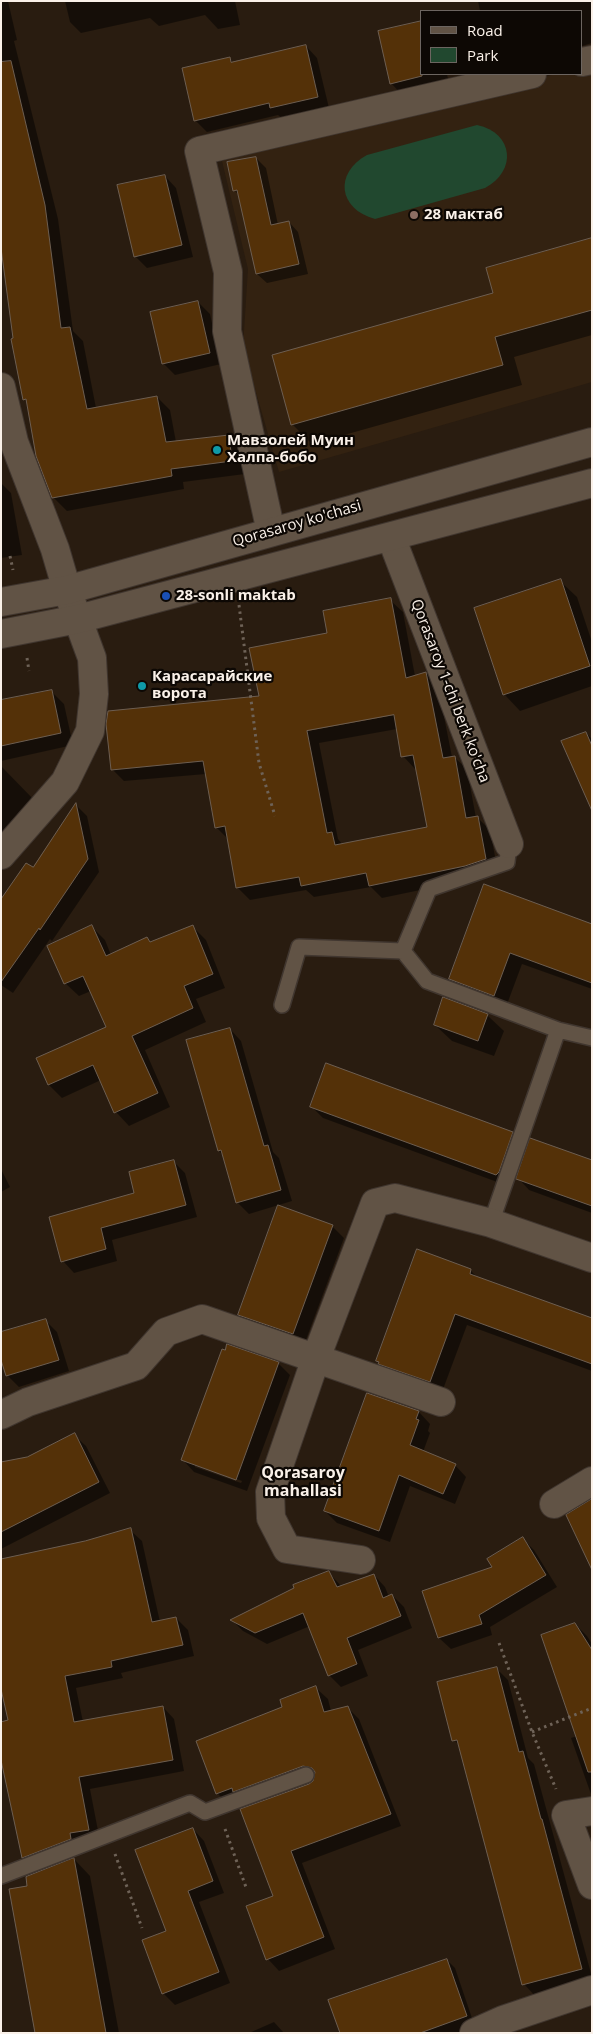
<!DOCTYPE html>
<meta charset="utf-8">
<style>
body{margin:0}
#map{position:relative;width:593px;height:2034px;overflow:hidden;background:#291c10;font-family:"Open Sans",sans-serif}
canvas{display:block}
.frame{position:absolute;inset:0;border:2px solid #faf1e9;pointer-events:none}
.legend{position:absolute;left:420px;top:10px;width:162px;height:65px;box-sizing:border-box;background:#0d0804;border:1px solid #6c6560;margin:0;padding:6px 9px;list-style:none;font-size:15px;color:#faf1e9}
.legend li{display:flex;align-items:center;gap:10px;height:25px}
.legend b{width:25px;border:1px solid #6c6560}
</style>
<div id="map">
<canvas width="593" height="2034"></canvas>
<div class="frame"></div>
<ul class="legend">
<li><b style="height:6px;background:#615345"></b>Road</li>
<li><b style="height:14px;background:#21482f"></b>Park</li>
</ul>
</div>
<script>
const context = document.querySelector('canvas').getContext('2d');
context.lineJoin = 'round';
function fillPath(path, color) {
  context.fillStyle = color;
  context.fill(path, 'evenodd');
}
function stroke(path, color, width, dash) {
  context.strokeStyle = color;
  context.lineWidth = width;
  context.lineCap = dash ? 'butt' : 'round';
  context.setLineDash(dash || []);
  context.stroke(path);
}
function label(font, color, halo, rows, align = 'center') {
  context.font = font + ' "Open Sans",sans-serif';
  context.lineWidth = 4.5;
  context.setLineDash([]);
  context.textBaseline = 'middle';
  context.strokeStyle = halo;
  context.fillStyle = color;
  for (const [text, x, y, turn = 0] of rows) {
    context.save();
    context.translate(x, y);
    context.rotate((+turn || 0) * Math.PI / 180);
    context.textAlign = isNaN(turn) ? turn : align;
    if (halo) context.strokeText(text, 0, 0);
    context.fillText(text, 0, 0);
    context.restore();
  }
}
fillPath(new Path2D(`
 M 592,64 L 592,382 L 279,472 L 243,347 L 248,269 L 222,161 L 556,74 L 582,74 Z`), '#321');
fillPath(new Path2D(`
 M 477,125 C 514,133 517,171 485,188 L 375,219 C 338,209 334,173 367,155 Z`), '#21482f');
fillPath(new Path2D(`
 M 1,1 L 8,1 L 17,40 L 14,41 L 58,219 L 73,331 L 83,341 L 96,408 L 157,397 L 170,410 L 176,442 L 228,436 L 242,449 L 245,474 L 183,482 L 184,489 L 67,511 L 53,497 L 27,402 L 25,399 L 15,339 L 1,230 Z
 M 65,1 L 235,1 L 240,25 L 218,29 L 205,15 L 159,26 L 150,18 L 81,33 L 70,22 Z
 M 478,1 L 592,1 L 592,43 L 582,46 L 582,11 L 480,11 Z
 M 306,46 L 317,58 L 329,108 L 283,119 L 278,115 L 207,132 L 195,120 L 230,59 L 234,63 Z
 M 422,74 L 447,74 L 449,84 L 402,95 L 391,83 Z
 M 256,158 L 266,168 L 278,225 L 289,222 L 298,232 L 308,274 L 267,283 L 257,274 L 240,196 L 235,191 Z
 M 165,176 L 176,188 L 193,257 L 147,268 L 135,256 Z
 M 592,239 L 592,335 L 514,357 L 522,385 L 312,444 L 292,424 L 495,294 Z
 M 198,302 L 210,314 L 221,364 L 175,375 L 163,363 Z
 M 1,483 L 11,493 L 22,555 L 1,558 Z
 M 560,581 L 577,597 L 592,642 L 592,686 L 520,711 L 504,694 Z
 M 390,600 L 403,612 L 415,676 L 426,673 L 438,686 L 452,757 L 454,757 L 467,769 L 476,818 L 478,818 L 490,830 L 498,872 L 478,878 L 382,898 L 371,887 L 314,897 L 306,890 L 250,900 L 238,888 L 229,840 L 216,827 L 206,774 L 124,781 L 112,769 L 260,698 L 329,634 ZM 397,729 L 403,756 L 415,769 L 417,768 L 428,828 L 343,845 L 338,839 L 319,743 Z
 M 51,691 L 64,704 L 73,745 L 1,761 L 1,702 Z
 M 586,733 L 592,739 L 592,806 Z
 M 1,766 L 37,803 L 1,839 Z
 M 76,805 L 87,816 L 99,872 L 52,941 L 50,939 L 13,993 L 1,985 L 1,900 L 33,869 Z
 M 485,886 L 592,925 L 592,989 L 522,964 L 506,1007 L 462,991 L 451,979 Z
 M 92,927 L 105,940 L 111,955 L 147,938 L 152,943 L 193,927 L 206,940 L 225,988 L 196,999 L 206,1022 L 145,1050 L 170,1107 L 129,1126 L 116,1112 L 101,1080 L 62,1098 L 49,1085 L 38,1059 L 108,1027 L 91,991 L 79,996 L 65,983 Z
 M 487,1015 L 504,1031 L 494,1056 L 452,1041 L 435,1025 Z
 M 230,1029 L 241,1041 L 273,1152 L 279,1158 L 292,1201 L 249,1214 L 237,1202 L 224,1156 L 219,1151 L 187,1041 Z
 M 312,1107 L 512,1133 L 524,1144 L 508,1186 L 323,1118 Z
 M 173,1161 L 185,1173 L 197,1217 L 112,1240 L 117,1261 L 74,1273 L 63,1261 Z
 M 592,1161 L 592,1213 L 529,1190 L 518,1178 Z
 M 1,1169 L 10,1187 L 1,1192 Z
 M 332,1226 L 344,1238 L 304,1345 L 251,1326 L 239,1315 Z
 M 471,1271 L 478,1278 L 592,1319 L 592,1371 L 467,1325 L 442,1392 L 391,1375 L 379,1363 Z
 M 45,1320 L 57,1332 L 69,1371 L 19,1387 L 7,1375 Z
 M 278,1363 L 290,1375 L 247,1491 L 194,1472 L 183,1460 ZM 195,1464 L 242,1481 L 241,1483 L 195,1467 Z
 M 368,1394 L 419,1412 L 430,1424 L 428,1431 L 430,1433 L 423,1452 L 455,1465 L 466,1477 L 455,1504 L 410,1486 L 390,1542 L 337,1523 L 325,1511 Z
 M 74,1435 L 86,1446 L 110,1493 L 1,1549 L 1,1464 L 27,1458 Z
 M 130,1530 L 142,1541 L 160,1622 L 176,1618 L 188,1630 L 194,1656 L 121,1673 L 123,1678 L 76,1688 L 83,1722 L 163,1707 L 174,1719 L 184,1771 L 90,1789 L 100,1841 L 35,1869 L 23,1857 L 9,1721 L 85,1542 Z
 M 523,1539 L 534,1550 L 557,1587 L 490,1627 L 492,1635 L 451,1649 L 439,1638 L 424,1592 L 494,1568 Z
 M 329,1573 L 342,1587 L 374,1575 L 385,1587 L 389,1597 L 392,1595 L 404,1607 L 412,1628 L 358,1650 L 368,1676 L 341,1687 L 329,1675 L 310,1626 L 267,1644 L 243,1631 L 232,1620 Z
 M 575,1624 L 587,1636 L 592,1644 L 592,1797 L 571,1738 L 577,1736 Z
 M 496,1668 L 508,1680 L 528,1758 L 534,1764 L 592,1977 L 535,1996 L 524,1984 L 460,1746 L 454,1740 Z
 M 316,1688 L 328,1699 L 331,1711 L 347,1707 L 359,1719 L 401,1826 L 302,1863 L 335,1949 L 279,1971 L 268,1959 L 275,1897 L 310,1785 L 315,1781 L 315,1777 L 246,1803 L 229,1805 L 218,1794 L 198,1742 L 284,1708 Z
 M 193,1829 L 204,1841 L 224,1893 L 199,1902 L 230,1983 L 175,2005 L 163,1993 Z
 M 74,1859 L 90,1876 L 119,2033 L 38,2033 L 29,1887 Z
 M 447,1960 L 455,1968 L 474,2024 L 464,2033 L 341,2033 Z
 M 274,2022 L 284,2033 L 249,2033 Z`), '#0007');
const building = new Path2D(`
 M 422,21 L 422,76 L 390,84 L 378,31 Z
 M 306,45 L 318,97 L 270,108 L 269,103 L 194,121 L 182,68 L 230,57 L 231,62 Z
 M 11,61 L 45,205 L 61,328 L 70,327 L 87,409 L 157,396 L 166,442 L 229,435 L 232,461 L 171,469 L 172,476 L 52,498 L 36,456 L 26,399 L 23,400 L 11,339 L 13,338 L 1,248 L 1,62 Z
 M 256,157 L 271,225 L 289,221 L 299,264 L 256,274 L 237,190 L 233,191 L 227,162 Z
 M 165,175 L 182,245 L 134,257 L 117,185 Z
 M 592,238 L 592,310 L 495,337 L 503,365 L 291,425 L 272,355 L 493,293 L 486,268 Z
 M 198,301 L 210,353 L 162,364 L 150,312 Z
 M 561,579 L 590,666 L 503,695 L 474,608 Z
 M 391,598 L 406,678 L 426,672 L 443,758 L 455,756 L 466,818 L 478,816 L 486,859 L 465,866 L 369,886 L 366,873 L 301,886 L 299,877 L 236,888 L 225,826 L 215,828 L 203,761 L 111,770 L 106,724 L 108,711 L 259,696 L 249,648 L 327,633 L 323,611 ZM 394,715 L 401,757 L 413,755 L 427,827 L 335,845 L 332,832 L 327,833 L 307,731 Z
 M 52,690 L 61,733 L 1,746 L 1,700 Z
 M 586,732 L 592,746 L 592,811 L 561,741 Z
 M 76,803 L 88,859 L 40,930 L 39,928 L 1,982 L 1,899 L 26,863 L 33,867 Z
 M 484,884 L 592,924 L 592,983 L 510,953 L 494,996 L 449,979 Z
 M 92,925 L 106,956 L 147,937 L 150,942 L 193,925 L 213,974 L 184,986 L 193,1008 L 132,1036 L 158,1093 L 114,1113 L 93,1065 L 48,1085 L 36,1058 L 106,1027 L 83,976 L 64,984 L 47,946 Z
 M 443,997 L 488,1014 L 478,1041 L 434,1025 Z
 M 230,1028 L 264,1146 L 268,1145 L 281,1190 L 236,1203 L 221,1150 L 218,1151 L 186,1040 Z
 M 326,1063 L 513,1132 L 499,1172 L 496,1175 L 310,1107 Z
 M 530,1138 L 592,1160 L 592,1206 L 516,1179 Z
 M 174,1160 L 186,1205 L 101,1228 L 106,1249 L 61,1262 L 49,1217 L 134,1193 L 129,1172 Z
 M 278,1205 L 333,1225 L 293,1334 L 238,1315 Z
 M 417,1249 L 471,1269 L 470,1274 L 592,1318 L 592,1364 L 455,1314 L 430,1382 L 378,1364 L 379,1362 L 376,1361 Z
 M 46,1319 L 59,1360 L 6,1376 L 1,1360 L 1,1332 Z
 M 227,1344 L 279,1362 L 236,1480 L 181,1460 L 222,1349 L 225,1350 Z
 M 367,1393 L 419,1411 L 416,1419 L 419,1420 L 410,1445 L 456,1464 L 443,1494 L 399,1475 L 379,1531 L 324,1511 Z
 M 75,1433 L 99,1482 L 1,1532 L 1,1462 L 27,1457 Z
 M 592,1499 L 592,1570 L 566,1515 Z
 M 131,1528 L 152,1622 L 176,1617 L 183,1645 L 111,1661 L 112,1667 L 65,1676 L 74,1722 L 163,1706 L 173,1760 L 79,1777 L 89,1830 L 70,1833 L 71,1839 L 22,1858 L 1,1760 L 1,1722 L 8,1720 L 1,1689 L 1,1559 L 85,1541 Z
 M 523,1537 L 546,1575 L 479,1615 L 482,1624 L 438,1638 L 422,1591 L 492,1567 L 487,1559 Z
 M 329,1571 L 337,1587 L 374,1574 L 383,1598 L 392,1594 L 401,1616 L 347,1638 L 357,1664 L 328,1676 L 303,1613 L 255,1633 L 230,1620 L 294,1588 L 293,1585 Z
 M 575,1623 L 592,1650 L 592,1772 L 588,1772 L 541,1635 Z
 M 497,1667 L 519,1752 L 523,1751 L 541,1819 L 542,1819 L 582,1969 L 522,1985 L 457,1740 L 452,1741 L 437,1682 Z
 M 316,1686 L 324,1712 L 348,1706 L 391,1814 L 291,1851 L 324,1937 L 266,1960 L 246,1906 L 273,1896 L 240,1809 L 309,1784 L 313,1781 L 315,1772 L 312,1768 L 303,1766 L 233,1792 L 232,1788 L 216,1794 L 196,1741 L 282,1707 L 280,1700 Z
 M 193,1828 L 213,1881 L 188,1891 L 219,1972 L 162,1994 L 142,1940 L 166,1931 L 135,1850 Z
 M 74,1858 L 106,2033 L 35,2033 L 9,1889 L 27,1886 L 26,1877 Z
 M 447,1959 L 467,2016 L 420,2033 L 340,2033 L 328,2000 Z`);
fillPath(building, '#543108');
stroke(building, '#6d5e51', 1);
const service = new Path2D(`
 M 509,844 L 507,862 L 429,889 L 403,951 L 427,981 L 558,1030 L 592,1038
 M 282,1005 L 299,947 L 403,951
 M 491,1223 L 558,1030
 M 1,1876 L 190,1803 L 205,1812 L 306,1775`);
const minor = new Path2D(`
 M 582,62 L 592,60
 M 1,387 L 14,442 L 55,549 L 67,590 L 92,658 L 94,694 L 90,731 L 65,782 L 1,855
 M 271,532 L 227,331 L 228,272 L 199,151 L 532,74
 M 391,537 L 509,844
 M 1,1415 L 28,1402 L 136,1366 L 166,1332 L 202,1319 L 441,1402
 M 554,1504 L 592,1481
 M 361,1560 L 287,1549 L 271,1518 L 270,1492 L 316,1358 L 375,1203 L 395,1198 L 491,1223 L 592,1258
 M 592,1811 L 566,1815 L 592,1885
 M 474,2033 L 503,2020 L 592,1990`);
const secondary = new Path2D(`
 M 1,602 L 67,590 L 592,442
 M 1,634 L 78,619 L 592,483`);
stroke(service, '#40362f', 18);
stroke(minor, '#40362f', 30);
stroke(secondary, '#40362f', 30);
stroke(new Path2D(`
 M 10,556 L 13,570
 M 239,605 L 259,763 L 275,816
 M 27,658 L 29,671
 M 499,1643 L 532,1732 L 556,1789
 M 532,1732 L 592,1708
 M 225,1829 L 247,1890
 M 115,1854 L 142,1928`), '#6e6257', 3, [2.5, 4]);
stroke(service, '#615345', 15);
stroke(minor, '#615345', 28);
stroke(secondary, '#615345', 28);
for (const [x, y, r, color] of [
 [414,215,5,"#8d6e63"],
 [217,450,5,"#0f9aa8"],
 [166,596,5,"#1a4fb4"],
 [142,686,5,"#0f9aa8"]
]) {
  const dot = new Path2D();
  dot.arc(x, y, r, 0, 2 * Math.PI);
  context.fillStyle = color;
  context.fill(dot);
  stroke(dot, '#0d0804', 2);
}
label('bold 15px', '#faf1e9', '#0d0804', [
 ["28 мактаб",424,215],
 ["Мавзолей Муин",227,441],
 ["Халпа-бобо",227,458],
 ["28-sonli maktab",176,596],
 ["Карасарайские",152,677],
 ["ворота",152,694]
], 'left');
label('15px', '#faf1e9', '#0d0804', [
 ["Qorasaroy ko'chasi",297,524,-16],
 ["Qorasaroy 1-chi berk ko'cha",450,691,69]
]);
label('bold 16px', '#faf1e9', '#0d0804', [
 ["Qorasaroy",303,1473],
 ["mahallasi",303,1491]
]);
</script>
